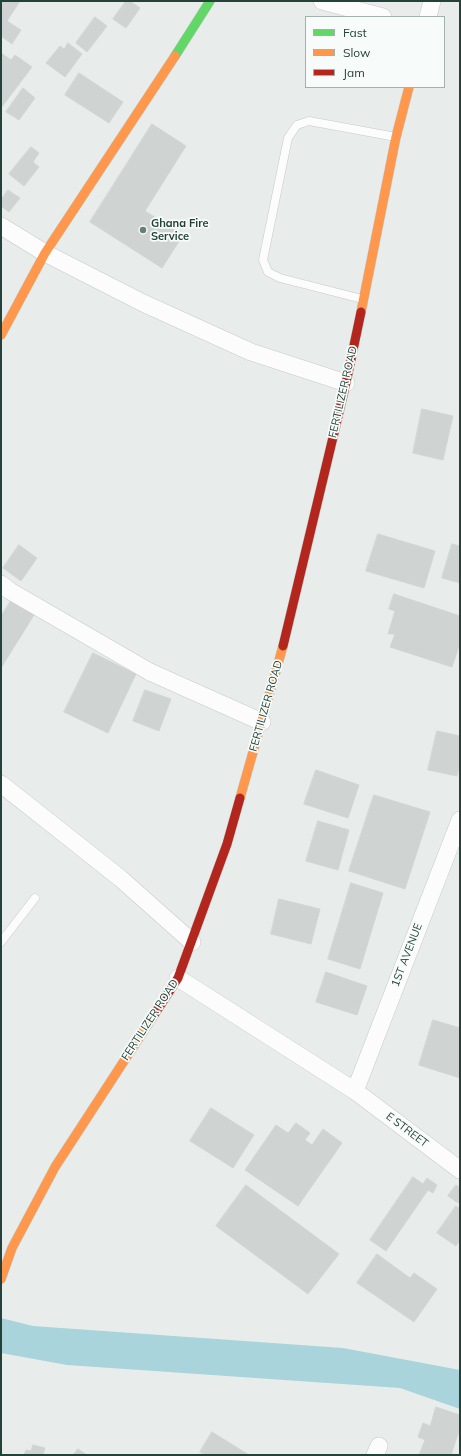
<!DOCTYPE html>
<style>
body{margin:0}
#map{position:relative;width:461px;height:1456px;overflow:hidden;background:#e8edeb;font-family:Mulish,sans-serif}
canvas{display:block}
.frame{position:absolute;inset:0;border:2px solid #24423a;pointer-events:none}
.legend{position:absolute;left:305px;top:16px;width:140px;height:72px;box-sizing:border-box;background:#f7fbf9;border:1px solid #a3b1ad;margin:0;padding:5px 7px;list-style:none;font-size:12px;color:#24423a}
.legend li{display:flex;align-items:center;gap:8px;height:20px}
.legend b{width:20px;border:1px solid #a3b1ad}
</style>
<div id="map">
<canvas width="461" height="1456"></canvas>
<div class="frame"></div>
<ul class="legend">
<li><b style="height:5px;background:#63d668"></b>Fast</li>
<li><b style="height:5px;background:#ff974d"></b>Slow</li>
<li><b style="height:5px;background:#b3261e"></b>Jam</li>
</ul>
</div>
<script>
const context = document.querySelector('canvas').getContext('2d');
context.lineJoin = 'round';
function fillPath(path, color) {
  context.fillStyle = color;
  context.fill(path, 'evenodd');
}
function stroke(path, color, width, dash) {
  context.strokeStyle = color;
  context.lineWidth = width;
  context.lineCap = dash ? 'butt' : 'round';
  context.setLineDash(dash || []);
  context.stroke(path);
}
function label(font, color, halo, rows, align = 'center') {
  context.font = font + ' Mulish,sans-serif';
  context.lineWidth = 3.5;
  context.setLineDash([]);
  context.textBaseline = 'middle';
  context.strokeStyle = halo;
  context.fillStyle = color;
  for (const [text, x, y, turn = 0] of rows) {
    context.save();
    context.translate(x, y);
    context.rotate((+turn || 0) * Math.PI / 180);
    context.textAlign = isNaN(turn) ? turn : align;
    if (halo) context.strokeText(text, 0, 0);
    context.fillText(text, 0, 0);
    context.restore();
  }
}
fillPath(new Path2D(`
 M 1,1318 L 33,1326 L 343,1348 L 460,1370 L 460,1409 L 400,1388 L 67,1365 L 1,1353 Z`), '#a9d4db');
const building = new Path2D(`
 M 1,1 L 20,1 L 7,21 L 21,30 L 12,44 L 1,36 Z
 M 126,1 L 130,1 L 140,8 L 126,28 L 113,19 Z
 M 95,17 L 107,26 L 87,52 L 76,43 Z
 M 68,43 L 82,54 L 65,77 L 46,63 L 60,46 L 64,49 Z
 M 1,53 L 11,60 L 15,55 L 32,67 L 1,108 Z
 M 79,73 L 123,102 L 109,123 L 65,95 Z
 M 23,88 L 35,98 L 19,120 L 6,112 Z
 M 152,124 L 186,146 L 145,211 L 183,235 L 162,268 L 90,222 Z
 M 31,147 L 39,153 L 33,162 L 39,167 L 24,186 L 9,174 Z
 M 8,190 L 20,198 L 9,212 L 1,206 L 1,200 Z
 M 422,409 L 453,416 L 443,460 L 413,453 Z
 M 378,534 L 435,551 L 424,588 L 366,571 Z
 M 452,544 L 460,546 L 460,583 L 442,578 Z
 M 19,545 L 37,558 L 21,581 L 3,568 Z
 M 394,594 L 460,616 L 460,643 L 452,667 L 390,647 L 395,634 L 388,634 L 395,611 L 389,609 Z
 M 11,601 L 34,615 L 1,668 L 1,616 Z
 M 93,653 L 136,674 L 108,733 L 64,712 Z
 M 145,690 L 171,699 L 159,731 L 133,721 Z
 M 437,731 L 460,736 L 460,763 L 457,776 L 428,770 Z
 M 316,770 L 359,785 L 348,818 L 304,804 Z
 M 374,795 L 430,812 L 405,889 L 349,871 Z
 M 318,821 L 349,830 L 338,870 L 306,861 Z
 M 351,883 L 383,893 L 360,969 L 328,959 Z
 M 279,899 L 320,909 L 311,944 L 271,934 Z
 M 326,972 L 367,986 L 357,1015 L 316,1002 Z
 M 433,1020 L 460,1028 L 460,1078 L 419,1065 Z
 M 211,1108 L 254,1135 L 233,1168 L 190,1141 Z
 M 296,1123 L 310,1133 L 305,1140 L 312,1145 L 323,1129 L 342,1143 L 298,1206 L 245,1170 L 276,1125 L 288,1133 Z
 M 413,1177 L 423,1184 L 427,1178 L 437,1185 L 433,1193 L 428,1190 L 386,1251 L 370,1240 Z
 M 246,1185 L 339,1254 L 308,1294 L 216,1226 Z
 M 456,1185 L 460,1188 L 460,1199 L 458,1203 L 448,1196 Z
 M 456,1206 L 460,1209 L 460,1240 L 456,1246 L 437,1233 Z
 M 377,1254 L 410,1278 L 414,1273 L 437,1289 L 414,1322 L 357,1283 Z
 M 436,1407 L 460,1415 L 460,1428 L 451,1455 L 419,1455 L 425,1440 L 418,1437 L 423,1423 L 430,1426 Z
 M 212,1432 L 249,1455 L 206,1455 L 200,1452 Z
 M 33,1445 L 45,1448 L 43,1455 L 24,1455 L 26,1450 L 31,1451 Z
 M 78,1449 L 87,1455 L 73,1455 Z`);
fillPath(building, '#cfd4d2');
stroke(building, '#d1d6d4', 1);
const lane = new Path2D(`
 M 362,299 L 280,278 L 268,272 L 263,260 L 288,138 L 297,125 L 309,121 L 396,137
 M 1,942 L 35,898`);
const street = new Path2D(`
 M 322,1 L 383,17
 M 428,17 L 432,1
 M 1,226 L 45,253 L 143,303 L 251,352 L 346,383
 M 1,584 L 10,591 L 150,672 L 262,722
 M 1,784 L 120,878 L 192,942
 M 178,978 L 355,1091 L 460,1170
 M 355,1091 L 460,820
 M 375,1455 L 379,1446`);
const fast = new Path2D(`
 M 175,56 L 210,1`);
const slow = new Path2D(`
 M 361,312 L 396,137 L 409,87
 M 1,335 L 45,253 L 175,56
 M 240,798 L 283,646
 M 1,1279 L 12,1248 L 55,1167 L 152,1018`);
const jam = new Path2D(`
 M 283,646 L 346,383 L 361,312
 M 152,1018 L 178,978 L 227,844 L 240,798`);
stroke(lane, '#c5cac8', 9);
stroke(street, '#c5cac8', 18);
stroke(fast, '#c3cbc8', 10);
stroke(slow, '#c3cbc8', 10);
stroke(jam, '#c3cbc8', 10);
stroke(lane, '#fcfcfc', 8);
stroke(street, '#fcfcfc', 17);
stroke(fast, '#63d668', 9);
stroke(slow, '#ff974d', 9);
stroke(jam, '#b3261e', 9);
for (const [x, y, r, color] of [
 [143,230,4,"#697e78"]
]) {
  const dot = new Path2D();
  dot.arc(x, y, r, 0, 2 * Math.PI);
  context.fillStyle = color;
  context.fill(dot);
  stroke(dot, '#f7fbf9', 1.5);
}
label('bold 11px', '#24423a', '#f7fbf9', [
 ["Ghana Fire",151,224],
 ["Service",151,237]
], 'left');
label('11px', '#24423a', '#f7fbf9', [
 ["FERTILIZER ROAD",343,392,-77],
 ["FERTILIZER ROAD",266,706,-74],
 ["1ST AVENUE",407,955,-69],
 ["FERTILIZER ROAD",150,1020,-57],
 ["E STREET",407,1130,37]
]);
</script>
